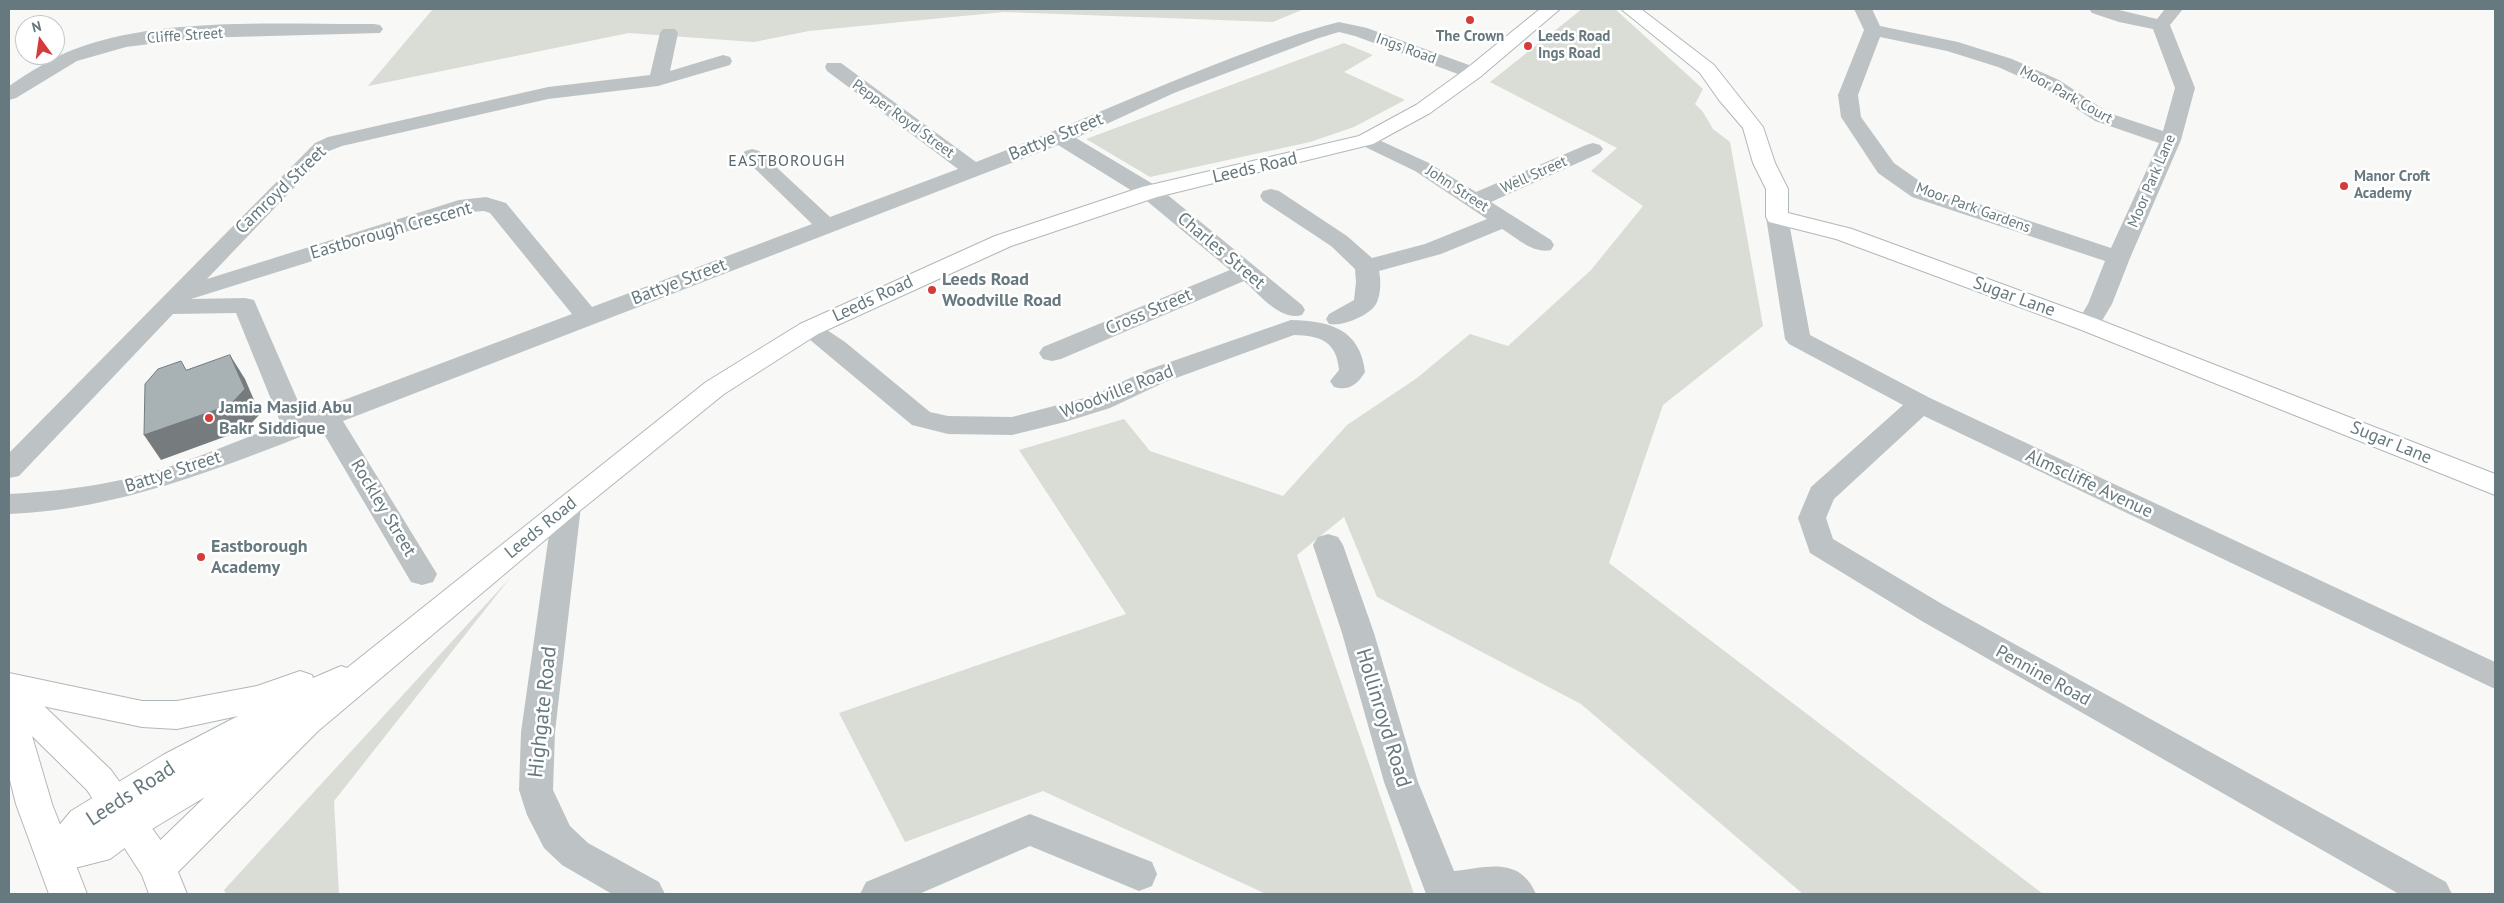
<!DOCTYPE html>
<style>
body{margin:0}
#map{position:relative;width:2504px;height:903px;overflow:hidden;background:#f8f8f6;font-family:"PT Sans",sans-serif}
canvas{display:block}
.frame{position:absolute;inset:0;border:10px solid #66797e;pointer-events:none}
.north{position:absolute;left:15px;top:15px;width:50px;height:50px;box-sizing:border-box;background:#fff;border:1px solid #c2c9cb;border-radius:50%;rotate:346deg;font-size:14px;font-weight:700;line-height:20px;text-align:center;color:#66797e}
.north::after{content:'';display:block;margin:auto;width:18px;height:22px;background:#d53b39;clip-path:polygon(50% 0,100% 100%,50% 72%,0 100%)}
</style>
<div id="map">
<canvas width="2504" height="903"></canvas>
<div class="frame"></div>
<div class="north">N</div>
</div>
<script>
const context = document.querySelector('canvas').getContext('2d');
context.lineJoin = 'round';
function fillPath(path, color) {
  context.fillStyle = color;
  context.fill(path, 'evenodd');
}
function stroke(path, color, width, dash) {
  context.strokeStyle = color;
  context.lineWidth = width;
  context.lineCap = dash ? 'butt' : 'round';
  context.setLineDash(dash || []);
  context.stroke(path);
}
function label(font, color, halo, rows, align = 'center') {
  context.font = font + ' "PT Sans",sans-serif';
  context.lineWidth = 5;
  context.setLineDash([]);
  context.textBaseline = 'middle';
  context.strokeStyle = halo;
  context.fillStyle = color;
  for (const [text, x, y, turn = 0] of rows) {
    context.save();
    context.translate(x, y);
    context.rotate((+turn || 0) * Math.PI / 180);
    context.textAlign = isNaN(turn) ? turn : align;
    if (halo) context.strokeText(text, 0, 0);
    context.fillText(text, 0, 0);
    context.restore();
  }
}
fillPath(new Path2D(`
 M 433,9 L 1304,9 L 1273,22 L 1004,12 L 809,31 L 754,42 L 629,33 L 368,86 Z
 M 1582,9 L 1615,9 L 1703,89 L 1695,104 L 1703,112 L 1713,129 L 1730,142 L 1763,326 L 1663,405 L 1609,563 L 2043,894 L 1803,894 L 1581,704 L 1377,597 L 1344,517 L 1297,555 L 1414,894 L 1266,894 L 1043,791 L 905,842 L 839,713 L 1126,614 L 1019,450 L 1124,419 L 1150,451 L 1283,496 L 1347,425 L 1417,378 L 1470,334 L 1508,346 L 1591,270 L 1643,206 L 1591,171 L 1617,148 L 1490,82 Z
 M 1344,43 L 1373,55 L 1344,72 L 1405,100 L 1354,127 L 1310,142 L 1150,177 L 1086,139 Z
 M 510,578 L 334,801 L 339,894 L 226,894 L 224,890 Z`), '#d9ddd5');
const secondary = new Path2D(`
 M 1621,9 L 1641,9 L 1714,65 L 1763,127 L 1775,163 L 1788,189 L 1788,213 L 1852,229 L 2097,319 L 2495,474 L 2495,495 L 2079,329 L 1836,239 L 1769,222 L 1766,217 L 1766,189 L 1753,163 L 1743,128 L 1719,100 L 1700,73 Z`);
const primary = new Path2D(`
 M 1540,9 L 1560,9 L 1480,77 L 1430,113 L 1373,144 L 1157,197 L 1011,246 L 818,334 L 724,394 L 577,513 L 318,731 L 171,879 L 158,883 L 145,879 L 140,867 L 145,855 L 205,797 L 142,835 L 110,859 L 55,873 L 42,868 L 37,857 L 42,846 L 71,811 L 163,755 L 238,716 L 177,729 L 142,727 L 9,699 L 9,673 L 142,701 L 177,701 L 257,686 L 300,671 L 312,675 L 313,678 L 341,666 L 347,668 L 706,382 L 800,324 L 995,236 L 1142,187 L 1359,136 L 1416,105 L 1466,69 Z`);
const highway = new Path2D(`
 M 9,680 L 21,684 L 111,770 L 171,855 L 187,894 L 149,894 L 142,875 L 87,790 L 32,736 L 52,804 L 87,894 L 49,894 L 16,804 L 9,776 Z`);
stroke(secondary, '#b0b8ba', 2);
stroke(primary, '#b1b8ba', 2);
stroke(highway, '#b3b8ba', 2);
fillPath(new Path2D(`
 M 1854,9 L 1872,9 L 1880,26 L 1958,42 L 2012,59 L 2059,80 L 2109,113 L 2163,131 L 2175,88 L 2153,29 L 2119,22 L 2092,13 L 2089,9 L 2115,9 L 2157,19 L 2165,9 L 2183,9 L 2170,25 L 2195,88 L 2181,140 L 2130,258 L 2112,304 L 2097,329 L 2088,331 L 2079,329 L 2076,324 L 2088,304 L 2105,261 L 1912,197 L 1878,173 L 1841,117 L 1838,95 L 1864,30 ZM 1880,37 L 1947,51 L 1998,67 L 2045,88 L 2095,121 L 2159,143 L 2111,248 L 1928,187 L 1894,163 L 1861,117 L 1858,95 Z
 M 1339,22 L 1367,28 L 1480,69 L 1483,73 L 1480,77 L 1466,77 L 1355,36 L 1339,32 L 1319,38 L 1174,93 L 1076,138 L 1158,187 L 1302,305 L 1305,310 L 1302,315 C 1280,321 1260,295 1244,281 L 1061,359 L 1052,361 L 1043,359 L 1039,353 L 1043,347 L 1230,270 L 1142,197 L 1058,145 L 343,421 L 437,574 L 433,582 L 422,585 L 411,582 L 321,429 C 219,468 119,510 9,514 L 9,494 C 43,492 77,489 111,482 C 170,471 226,445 281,424 L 236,313 L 173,314 L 19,476 L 9,478 L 9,453 L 315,143 L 328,137 L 548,87 L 650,75 L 660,33 L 663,29 L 675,29 L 678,33 L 670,71 L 723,55 L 730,57 L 732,61 L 730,65 L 658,86 L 548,99 L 342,146 L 329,151 L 207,279 L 459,200 L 486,197 L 506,203 L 592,307 L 812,224 L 745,159 L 742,155 L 745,151 L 752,149 L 759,151 L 830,217 L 958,169 L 827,71 L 825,67 L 827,63 L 841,63 L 976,162 C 1063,129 1147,90 1234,57 C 1269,44 1303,31 1339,22 ZM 484,211 L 490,213 L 572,314 L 304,415 L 254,300 L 245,298 L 191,299 L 469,212 Z
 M 374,24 L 380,25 L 383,29 L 380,33 L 196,38 L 126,47 L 77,61 L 16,98 L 9,100 L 9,86 C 30,72 51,58 75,49 C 163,16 281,25 374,24 Z
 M 1366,134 L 1429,163 L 1476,192 L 1586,145 L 1593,143 L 1600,145 L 1603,149 L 1600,153 L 1491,202 L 1551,240 L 1554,245 L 1551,250 C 1533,254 1517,238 1502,229 L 1441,254 L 1379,271 C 1381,280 1381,293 1377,302 C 1372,315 1342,327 1329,324 L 1326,319 L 1329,314 L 1354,300 L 1356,282 L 1355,269 L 1331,246 L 1263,201 L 1260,196 L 1263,191 L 1271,189 L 1279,191 L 1347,236 L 1372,258 L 1425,244 L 1487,219 L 1415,171 L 1359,144 L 1356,140 L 1359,136 Z
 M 1777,210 L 1785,212 L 1788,217 L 1810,335 L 1930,398 L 2495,662 L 2495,689 L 1924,416 L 1834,499 L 1826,518 L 1833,539 L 1942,604 L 2446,882 L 2452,894 L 2399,894 L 1920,620 L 1810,553 L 1798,518 L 1811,487 L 1903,405 L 1789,344 L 1785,339 L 1766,217 L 1769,212 Z
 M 1291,320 C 1330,321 1360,329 1365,372 C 1357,385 1349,391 1334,387 L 1330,381 L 1339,370 C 1336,341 1321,336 1294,335 L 1165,382 L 1110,408 L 1065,422 L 1012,435 L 948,434 L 912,425 L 797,329 L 800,324 L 809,322 L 818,324 L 845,342 L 930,412 L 948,416 L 1012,417 L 1092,396 L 1147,370 Z
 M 567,496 L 577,499 L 581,506 L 555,732 L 553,790 L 570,826 L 588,843 L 659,882 L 665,894 L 612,894 L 562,865 L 544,848 L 527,815 L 519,790 L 521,732 L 553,506 L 557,499 Z
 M 1328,534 L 1338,537 L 1343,545 L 1374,633 L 1418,782 L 1454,871 C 1487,867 1520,856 1536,894 L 1426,894 L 1384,782 L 1342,633 L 1313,545 L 1318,537 Z
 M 1030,814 L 1152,862 L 1157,874 L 1152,886 L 1139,891 L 1030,846 L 919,894 L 860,894 L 866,882 Z`), '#bdc3c5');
fillPath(secondary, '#fff');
fillPath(primary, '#fff');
fillPath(highway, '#fff');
fillPath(new Path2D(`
 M 230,355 L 245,379 L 260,414 L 246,429 L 161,460 L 144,435 Z`), '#767c7e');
const building = new Path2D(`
 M 230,355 L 245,389 L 230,405 L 144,435 L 145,384 L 158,369 L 181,361 L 186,370 Z`);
fillPath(building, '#a8b1b4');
stroke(building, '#767c7e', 1);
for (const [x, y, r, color] of [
 [1470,20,5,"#d53b39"],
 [1528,46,5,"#d53b39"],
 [2344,186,5,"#d53b39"],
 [932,290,5,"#d53b39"],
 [209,418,5,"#d53b39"],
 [201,557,5,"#d53b39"]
]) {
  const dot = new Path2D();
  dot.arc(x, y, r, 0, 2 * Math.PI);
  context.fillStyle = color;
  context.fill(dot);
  stroke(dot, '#fff', 2);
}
label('15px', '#66797e', '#fff', [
 ["Cliffe Street",185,36,-4],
 ["Ings Road",1406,49,20],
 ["Moor Park Court",2066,95,29],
 ["Pepper Royd Street",903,119,36],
 ["Well Street",1534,175,-24],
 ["Moor Park Lane",2152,181,-67],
 ["John Street",1457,189,33],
 ["Moor Park Gardens",1973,208,20]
]);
label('bold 15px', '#66797e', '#fff', [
 ["The Crown",1470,37,"center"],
 ["Leeds Road",1538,37],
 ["Ings Road",1538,54],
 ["Manor Croft",2354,177],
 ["Academy",2354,194]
], 'left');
context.letterSpacing = '1px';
label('16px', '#57666a', '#fff', [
 ["EASTBOROUGH",787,161]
]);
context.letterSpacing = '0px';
label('18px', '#66797e', '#fff', [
 ["Battye Street",1056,137,-22],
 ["Leeds Road",1255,168,-13],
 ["Camroyd Street",281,190,-44],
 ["Eastborough Crescent",391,231,-16],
 ["Charles Street",1221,251,40],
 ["Battye Street",679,282,-21],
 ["Sugar Lane",2014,297,20],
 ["Leeds Road",873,299,-25],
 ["Cross Street",1149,312,-23],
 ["Woodville Road",1117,392,-21],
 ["Sugar Lane",2391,443,22],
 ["Battye Street",173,472,-18],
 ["Almscliffe Avenue",2089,484,25],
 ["Rockley Street",383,508,59],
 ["Leeds Road",541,528,-39],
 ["Pennine Road",2043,676,29]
]);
label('bold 18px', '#66797e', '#fff', [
 ["Leeds Road",942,280],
 ["Woodville Road",942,301],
 ["Jamia Masjid Abu",219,408],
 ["Bakr Siddique",219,429],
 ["Eastborough",211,547],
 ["Academy",211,568]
], 'left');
label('21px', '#66797e', '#fff', [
 ["Highgate Road",543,712,-84],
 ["Hollinroyd Road",1383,718,73],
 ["Leeds Road",131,794,-33]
]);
</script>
